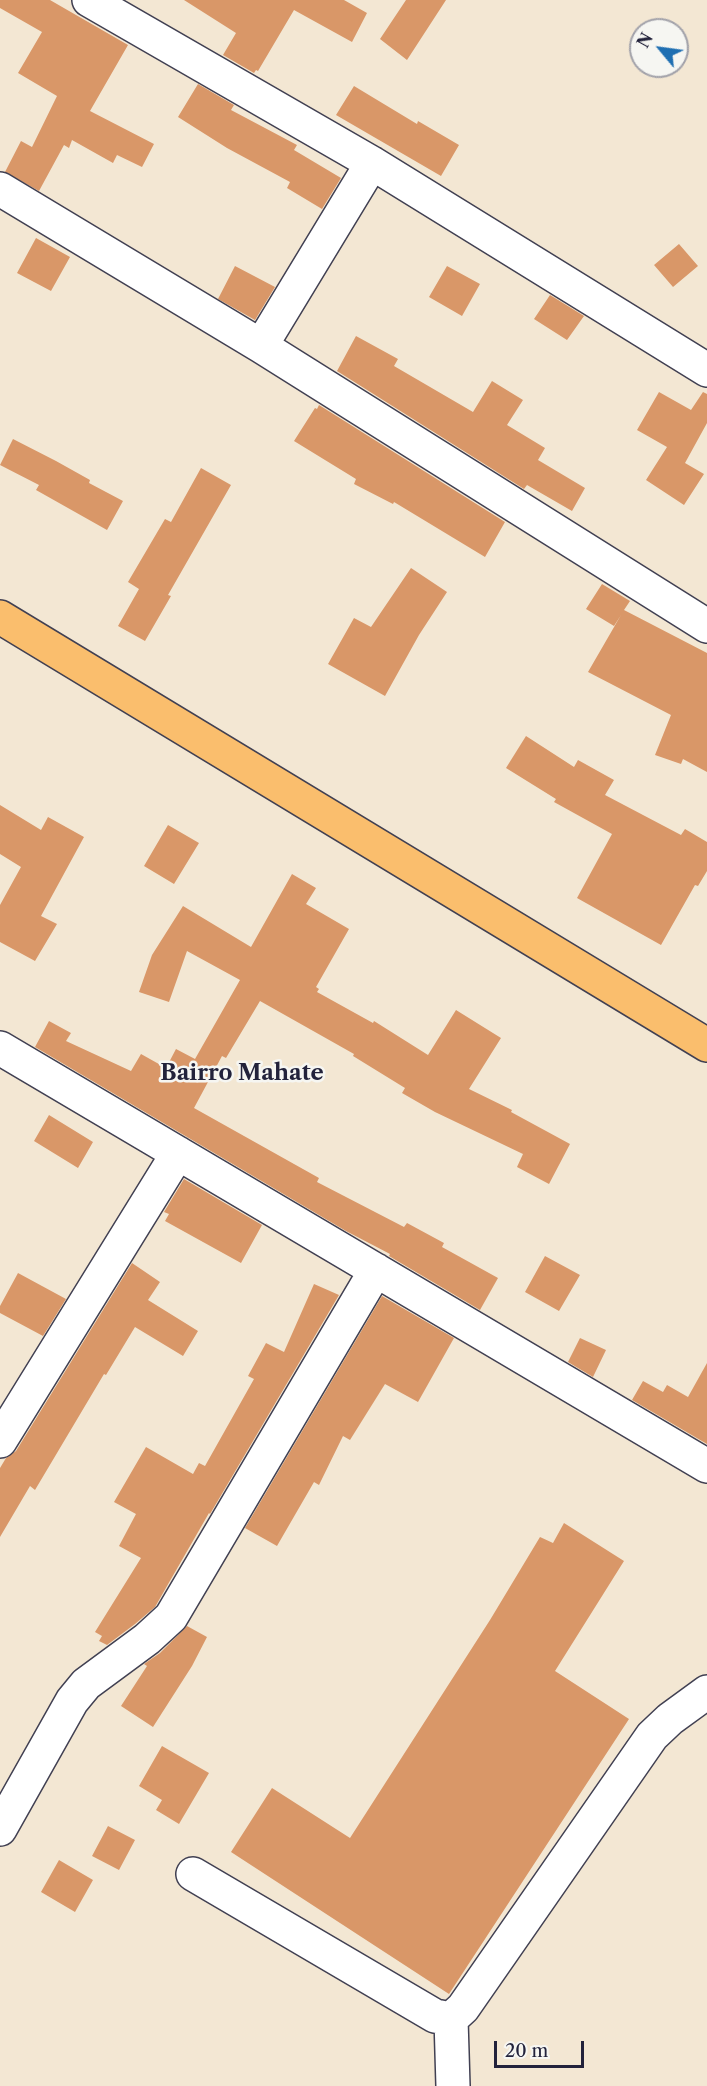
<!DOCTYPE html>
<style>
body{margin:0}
#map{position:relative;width:707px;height:2086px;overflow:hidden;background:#f3e7d3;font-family:"Libre Caslon Text",serif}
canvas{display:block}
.north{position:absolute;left:629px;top:18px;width:60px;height:60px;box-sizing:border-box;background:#f6f6f2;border:2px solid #a1a1a9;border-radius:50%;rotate:299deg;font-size:16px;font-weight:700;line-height:24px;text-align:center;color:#22223b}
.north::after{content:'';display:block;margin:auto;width:21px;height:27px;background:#1f6fb2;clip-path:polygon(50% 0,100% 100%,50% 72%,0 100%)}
.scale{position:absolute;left:494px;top:2041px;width:90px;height:27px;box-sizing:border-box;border:3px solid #22223b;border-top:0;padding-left:8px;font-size:18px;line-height:21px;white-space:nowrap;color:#22223b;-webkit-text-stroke:4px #f6f6f2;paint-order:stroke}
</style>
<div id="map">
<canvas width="707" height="2086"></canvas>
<div class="north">N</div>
<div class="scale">20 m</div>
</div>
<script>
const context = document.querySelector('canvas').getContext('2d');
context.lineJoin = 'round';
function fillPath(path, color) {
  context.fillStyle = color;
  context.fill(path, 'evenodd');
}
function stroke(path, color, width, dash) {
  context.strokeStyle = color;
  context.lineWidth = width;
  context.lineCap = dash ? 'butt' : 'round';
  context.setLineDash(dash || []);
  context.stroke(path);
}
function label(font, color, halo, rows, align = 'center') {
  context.font = font + ' "Libre Caslon Text",serif';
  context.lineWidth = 5;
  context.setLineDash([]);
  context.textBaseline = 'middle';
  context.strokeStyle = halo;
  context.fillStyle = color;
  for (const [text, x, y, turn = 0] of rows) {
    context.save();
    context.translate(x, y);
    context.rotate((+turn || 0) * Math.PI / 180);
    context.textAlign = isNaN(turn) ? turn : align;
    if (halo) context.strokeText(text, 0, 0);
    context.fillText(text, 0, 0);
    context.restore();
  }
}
fillPath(new Path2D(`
 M 0,0 L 50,0 L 128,45 L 90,111 L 154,144 L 142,167 L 117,155 L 113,163 L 72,140 L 69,148 L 64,145 L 39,191 L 5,172 L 21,141 L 32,147 L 57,96 L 18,73 L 42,32 L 0,8 Z
 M 184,0 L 344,0 L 367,13 L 352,42 L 294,10 L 258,71 L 256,70 L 254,73 L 223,55 L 236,33 Z
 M 406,0 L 446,0 L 407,60 L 380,39 Z
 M 198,84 L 234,105 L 231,110 L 297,145 L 294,150 L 341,178 L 322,209 L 287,188 L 290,182 L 227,148 L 178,117 Z
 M 354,86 L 417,124 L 418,121 L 459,145 L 441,176 L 336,115 Z
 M 36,238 L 70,257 L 51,291 L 17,273 Z
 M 679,244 L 698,266 L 673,287 L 654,265 Z
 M 235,266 L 275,287 L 255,320 L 218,299 Z
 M 447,266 L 480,284 L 462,316 L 429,297 Z
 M 550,295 L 584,316 L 567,340 L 534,319 Z
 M 356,336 L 398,359 L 394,366 L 473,412 L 492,381 L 523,400 L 507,425 L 545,448 L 538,460 L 585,488 L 572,511 L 527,485 L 524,489 L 337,371 Z
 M 659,392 L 691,410 L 703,392 L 707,394 L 707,423 L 685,463 L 704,474 L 684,505 L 646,480 L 667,447 L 637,430 Z
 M 319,405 L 505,522 L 485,557 L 394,502 L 393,504 L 354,484 L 356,479 L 294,441 L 315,408 L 317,409 Z
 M 13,439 L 56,461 L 90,480 L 89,483 L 123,501 L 107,530 L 36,490 L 39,485 L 0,465 Z
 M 201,468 L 231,485 L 168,595 L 171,596 L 145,641 L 118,626 L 139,589 L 128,582 L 165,519 L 171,522 Z
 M 411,568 L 447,592 L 419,635 L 385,696 L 328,664 L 354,618 L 371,627 Z
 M 602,584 L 630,601 L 624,610 L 707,653 L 707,772 L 683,759 L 681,764 L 655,755 L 671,715 L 588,672 L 621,615 L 614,626 L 586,609 Z
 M 526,736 L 574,767 L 578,760 L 614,780 L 605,795 L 681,835 L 685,829 L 707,842 L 707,871 L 698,886 L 695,885 L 661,945 L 577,898 L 612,834 L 554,802 L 556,799 L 506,768 Z
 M 0,805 L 41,830 L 48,817 L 84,837 L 41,916 L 57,924 L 35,961 L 0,942 L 0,905 L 21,867 L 0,854 Z
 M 168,825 L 199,843 L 174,884 L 144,866 Z
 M 292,874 L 316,888 L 306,904 L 349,929 L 316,987 L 319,989 L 317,992 L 373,1023 L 374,1021 L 428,1055 L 456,1010 L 501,1038 L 469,1089 L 512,1110 L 511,1112 L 570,1144 L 549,1184 L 517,1167 L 523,1154 L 435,1112 L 402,1093 L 405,1088 L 353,1056 L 354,1054 L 260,1001 L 226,1058 L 222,1056 L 194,1108 L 319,1178 L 317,1182 L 404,1227 L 407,1223 L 444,1243 L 442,1247 L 498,1278 L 480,1310 L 389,1256 L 390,1254 L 346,1231 L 35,1047 L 49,1021 L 71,1033 L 66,1041 L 131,1071 L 141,1054 L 166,1068 L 176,1049 L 195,1059 L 240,980 L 187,951 L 169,1002 L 139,992 L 152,955 L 183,906 L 251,947 Z
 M 49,1115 L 93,1142 L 78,1168 L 34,1141 Z
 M 184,1179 L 262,1225 L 241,1263 L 165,1221 L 169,1214 L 164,1212 Z
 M 545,1256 L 580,1275 L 559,1311 L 525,1292 Z
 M 132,1263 L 160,1282 L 148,1300 L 198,1331 L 183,1356 L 135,1327 L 106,1375 L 104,1374 L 35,1490 L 30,1486 L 0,1537 L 0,1468 L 6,1458 L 16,1451 Z
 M 18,1273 L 66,1299 L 43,1336 L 0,1313 L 0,1306 Z
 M 314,1284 L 339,1295 L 210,1514 L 209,1513 L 167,1586 L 155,1607 L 135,1624 L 107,1645 L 99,1641 L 102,1636 L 95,1632 L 141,1558 L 119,1546 L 136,1514 L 114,1502 L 146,1447 L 193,1474 L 199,1463 L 205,1466 L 254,1379 L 248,1376 L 266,1343 L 284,1352 Z
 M 382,1296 L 454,1338 L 418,1402 L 385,1384 L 350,1440 L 343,1436 L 319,1485 L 314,1482 L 277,1546 L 245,1528 Z
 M 580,1338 L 606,1350 L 593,1377 L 568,1362 Z
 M 707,1363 L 707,1444 L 632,1400 L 643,1381 L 663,1392 L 667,1385 L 688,1397 Z
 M 564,1523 L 624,1561 L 555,1671 L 629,1719 L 449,1994 L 231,1852 L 272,1788 L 350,1838 L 490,1620 L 540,1537 L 553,1543 Z
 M 187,1626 L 207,1637 L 192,1666 L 153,1727 L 121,1706 L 147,1666 L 144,1664 L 160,1653 Z
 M 162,1746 L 209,1773 L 179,1824 L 156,1810 L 162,1800 L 139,1786 Z
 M 108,1826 L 135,1840 L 119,1870 L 92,1856 Z
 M 59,1860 L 93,1880 L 75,1912 L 41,1892 Z`), '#d99768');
const minor = new Path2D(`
 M 89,0 L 372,163 L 707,370
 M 0,189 L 261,346 L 707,626
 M 261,346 L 372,163
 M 0,1048 L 707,1466
 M 0,1441 L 178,1153
 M 0,1829 L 72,1701 L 86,1684 L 147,1639 L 171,1617 L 376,1270
 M 193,1874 L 435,2016 L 451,2019 L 463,2008 L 652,1736 L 670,1719 L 707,1692
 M 451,2019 L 453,2086`);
const highway = new Path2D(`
 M 0,617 L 707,1045`);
stroke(minor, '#414052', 36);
stroke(highway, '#414052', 36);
stroke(minor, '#fff', 33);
stroke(highway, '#fabe6d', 33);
label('bold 22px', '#22223b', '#f6f6f2', [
 ["Bairro Mahate",242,1074]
]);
</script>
